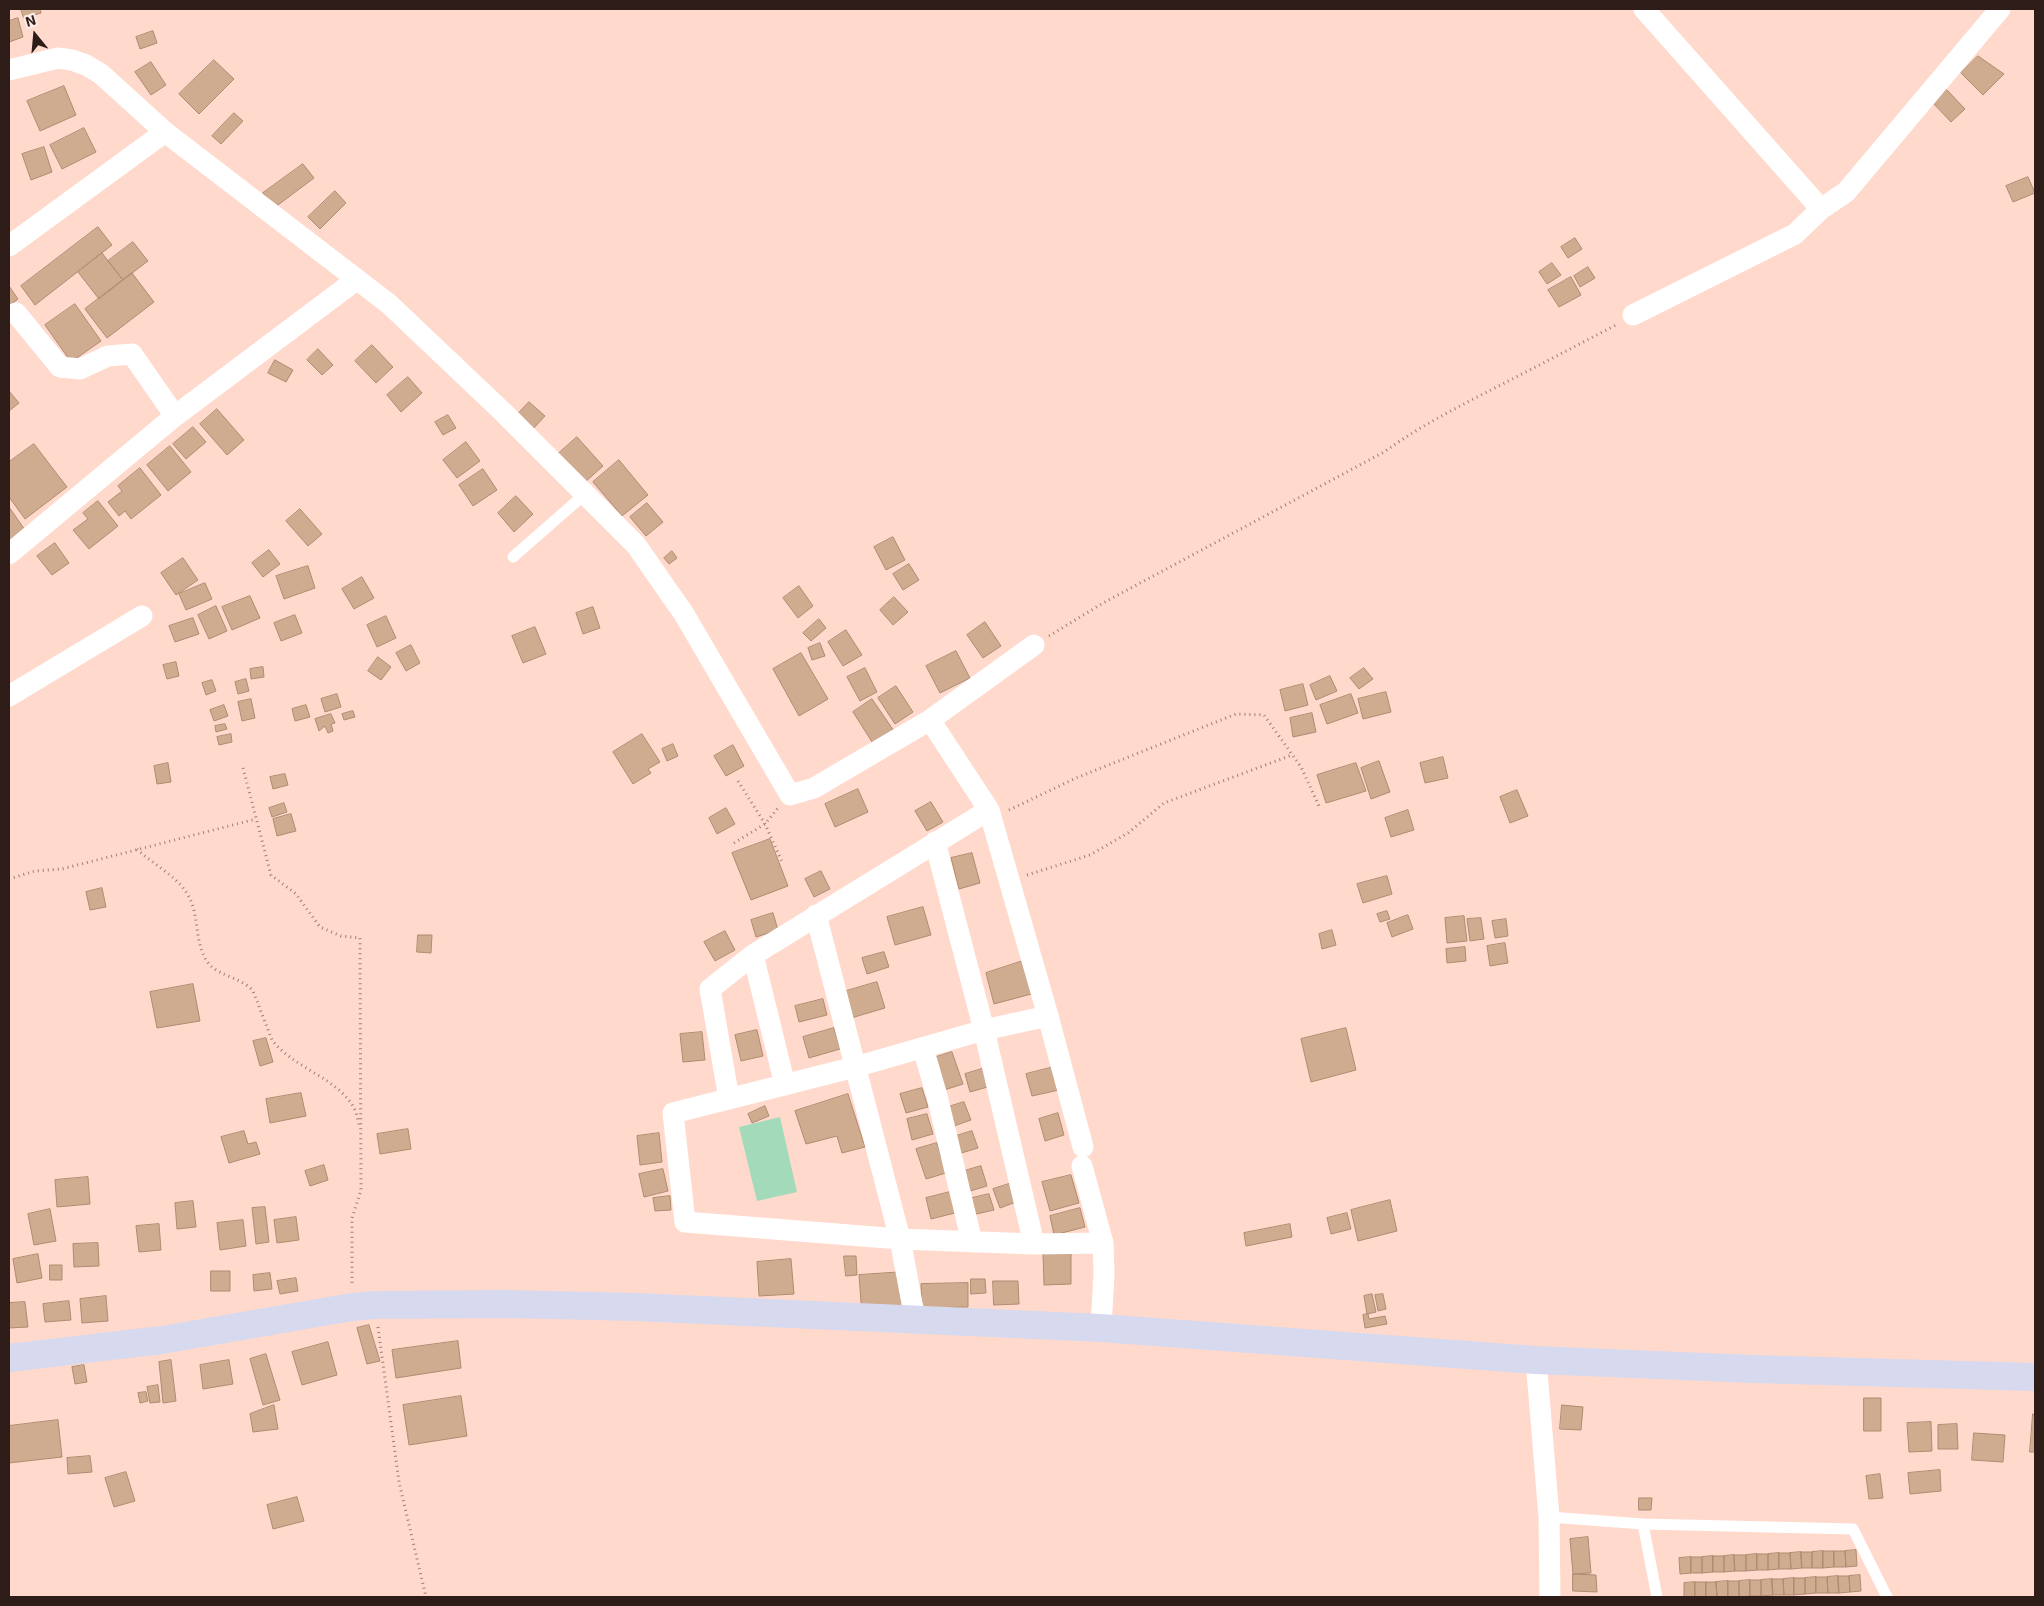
<!DOCTYPE html>
<style>
body{margin:0}
#map{position:relative;width:2044px;height:1606px;overflow:hidden;background:#ffd9cc;font-family:"Exo 2",sans-serif}
canvas{display:block}
.frame{position:absolute;inset:0;border:10px solid #2d1c17;pointer-events:none}
.north{position:absolute;left:10px;top:10px;width:50px;height:50px;-webkit-text-stroke:4px #feebe5;paint-order:stroke;rotate:343deg;font-size:14px;font-weight:700;line-height:20px;text-align:center;color:#2d1c17}
.north::after{content:'';display:block;margin:auto;width:18px;height:22px;background:#2d1c17;clip-path:polygon(50% 0,100% 100%,50% 72%,0 100%)}
</style>
<div id="map">
<canvas width="2044" height="1606"></canvas>
<div class="frame"></div>
<div class="north">N</div>
</div>
<script>
const context = document.querySelector('canvas').getContext('2d');
context.lineJoin = 'round';
function fillPath(path, color) {
  context.fillStyle = color;
  context.fill(path, 'evenodd');
}
function stroke(path, color, width, dash) {
  context.strokeStyle = color;
  context.lineWidth = width;
  context.lineCap = dash ? 'butt' : 'round';
  context.setLineDash(dash || []);
  context.stroke(path);
}
fillPath(new Path2D(`
 M 780,1117 L 797,1192 L 757,1201 L 739,1127 Z`), '#a3daba');
const building = new Path2D(`
 M 21,9 L 40,9 L 41,13 L 24,18 Z
 M 18,18 L 23,37 L 9,42 L 9,21 Z
 M 153,31 L 157,43 L 140,49 L 136,37 Z
 M 1978,56 L 2004,74 L 1983,95 L 1961,73 Z
 M 214,60 L 234,79 L 199,114 L 179,94 Z
 M 151,62 L 166,85 L 151,95 L 135,72 Z
 M 64,86 L 76,115 L 40,131 L 27,101 Z
 M 1947,90 L 1965,109 L 1951,122 L 1933,103 Z
 M 234,113 L 243,121 L 221,144 L 212,136 Z
 M 84,128 L 96,152 L 62,169 L 50,145 Z
 M 44,147 L 52,172 L 31,180 L 22,154 Z
 M 303,164 L 314,178 L 274,208 L 263,193 Z
 M 2028,177 L 2035,193 L 2013,202 L 2006,186 Z
 M 335,191 L 346,203 L 320,229 L 308,217 Z
 M 98,227 L 112,245 L 35,305 L 21,286 Z
 M 1575,238 L 1582,249 L 1568,258 L 1561,247 Z
 M 133,242 L 148,261 L 123,280 L 108,261 Z
 M 102,253 L 123,280 L 99,299 L 78,272 Z
 M 1552,263 L 1561,275 L 1547,284 L 1539,272 Z
 M 1588,267 L 1595,278 L 1580,287 L 1574,276 Z
 M 132,273 L 154,302 L 107,338 L 85,309 Z
 M 1571,277 L 1581,295 L 1559,307 L 1548,290 Z
 M 9,286 L 18,299 L 9,306 Z
 M 75,304 L 101,341 L 71,362 L 45,325 Z
 M 372,345 L 393,367 L 376,383 L 355,361 Z
 M 318,349 L 333,365 L 322,375 L 307,360 Z
 M 275,360 L 293,370 L 286,382 L 268,373 Z
 M 408,377 L 422,393 L 401,412 L 387,395 Z
 M 9,391 L 19,403 L 9,411 Z
 M 529,402 L 545,416 L 532,430 L 517,415 Z
 M 217,409 L 244,440 L 227,455 L 200,424 Z
 M 448,415 L 456,428 L 443,435 L 435,422 Z
 M 193,427 L 206,442 L 186,459 L 173,444 Z
 M 577,437 L 603,466 L 584,483 L 558,454 Z
 M 466,442 L 480,461 L 457,478 L 443,460 Z
 M 34,444 L 67,487 L 25,519 L 9,497 L 9,462 Z
 M 170,446 L 191,472 L 168,491 L 147,465 Z
 M 619,460 L 648,495 L 622,516 L 593,482 Z
 M 140,468 L 161,495 L 131,519 L 125,511 L 119,516 L 108,502 L 122,491 L 118,486 Z
 M 483,469 L 497,490 L 473,506 L 459,485 Z
 M 516,496 L 533,514 L 514,532 L 498,513 Z
 M 98,501 L 118,526 L 89,549 L 73,530 L 88,519 L 83,513 Z
 M 647,503 L 663,522 L 646,536 L 630,517 Z
 M 9,507 L 25,530 L 9,541 Z
 M 300,509 L 322,534 L 308,546 L 286,521 Z
 M 893,537 L 905,560 L 886,570 L 874,547 Z
 M 55,543 L 69,563 L 52,575 L 37,556 Z
 M 269,550 L 280,564 L 263,577 L 252,563 Z
 M 672,551 L 677,558 L 669,564 L 664,558 Z
 M 183,558 L 198,580 L 176,595 L 161,573 Z
 M 909,564 L 919,580 L 903,590 L 893,574 Z
 M 308,566 L 315,588 L 284,599 L 276,576 Z
 M 362,577 L 374,598 L 354,609 L 342,589 Z
 M 205,583 L 212,599 L 186,610 L 179,594 Z
 M 799,586 L 813,606 L 798,618 L 783,598 Z
 M 250,596 L 260,618 L 232,630 L 222,607 Z
 M 894,597 L 908,612 L 893,625 L 880,610 Z
 M 216,606 L 227,631 L 209,639 L 198,615 Z
 M 593,607 L 600,628 L 583,634 L 576,613 Z
 M 295,615 L 302,633 L 281,641 L 274,623 Z
 M 386,616 L 396,638 L 377,647 L 367,625 Z
 M 193,618 L 199,634 L 175,642 L 169,626 Z
 M 819,619 L 826,628 L 811,641 L 803,633 Z
 M 985,622 L 1001,646 L 983,658 L 967,635 Z
 M 535,627 L 546,654 L 523,663 L 512,636 Z
 M 846,630 L 862,655 L 843,666 L 828,642 Z
 M 820,643 L 825,656 L 812,660 L 808,648 Z
 M 411,645 L 420,663 L 406,671 L 396,653 Z
 M 956,651 L 970,678 L 940,693 L 926,666 Z
 M 801,653 L 828,699 L 799,716 L 773,669 Z
 M 378,657 L 391,667 L 381,680 L 368,671 Z
 M 176,662 L 179,676 L 167,679 L 163,665 Z
 M 263,667 L 264,677 L 251,679 L 250,669 Z
 M 865,668 L 877,692 L 860,701 L 847,677 Z
 M 1364,668 L 1373,679 L 1359,689 L 1350,678 Z
 M 1330,676 L 1337,691 L 1316,700 L 1310,685 Z
 M 246,679 L 249,691 L 238,694 L 235,682 Z
 M 212,680 L 216,691 L 206,695 L 202,683 Z
 M 1303,684 L 1308,705 L 1285,711 L 1280,690 Z
 M 896,686 L 913,712 L 895,724 L 878,698 Z
 M 1386,692 L 1391,712 L 1363,719 L 1358,699 Z
 M 337,694 L 341,707 L 325,712 L 321,699 Z
 M 1351,694 L 1358,713 L 1327,724 L 1320,705 Z
 M 251,699 L 255,718 L 242,721 L 238,702 Z
 M 872,699 L 894,731 L 874,745 L 853,712 Z
 M 224,705 L 228,716 L 214,721 L 210,710 Z
 M 306,705 L 310,717 L 295,721 L 292,709 Z
 M 353,711 L 355,717 L 344,720 L 342,714 Z
 M 1312,713 L 1316,732 L 1293,737 L 1290,718 Z
 M 331,714 L 335,723 L 331,724 L 333,731 L 328,733 L 325,726 L 319,731 L 315,719 Z
 M 225,724 L 227,729 L 216,732 L 215,726 Z
 M 231,734 L 232,742 L 219,745 L 217,737 Z
 M 642,734 L 660,762 L 648,769 L 651,773 L 633,784 L 613,752 Z
 M 673,744 L 678,756 L 667,761 L 662,749 Z
 M 733,745 L 744,766 L 726,776 L 714,756 Z
 M 1443,757 L 1448,778 L 1425,783 L 1420,763 Z
 M 1379,761 L 1390,792 L 1371,799 L 1361,768 Z
 M 168,763 L 171,782 L 157,784 L 154,766 Z
 M 1356,763 L 1366,791 L 1326,803 L 1317,775 Z
 M 285,774 L 288,785 L 273,789 L 270,777 Z
 M 858,789 L 868,812 L 835,827 L 825,804 Z
 M 1517,790 L 1528,816 L 1510,823 L 1500,797 Z
 M 931,802 L 943,822 L 927,831 L 915,811 Z
 M 284,803 L 287,812 L 272,817 L 269,808 Z
 M 726,808 L 735,824 L 717,834 L 709,818 Z
 M 1408,810 L 1414,830 L 1391,837 L 1385,818 Z
 M 291,814 L 296,831 L 277,836 L 273,819 Z
 M 770,839 L 788,886 L 751,900 L 732,853 Z
 M 972,853 L 980,883 L 959,889 L 951,858 Z
 M 821,871 L 830,889 L 814,897 L 805,879 Z
 M 1387,876 L 1392,894 L 1363,903 L 1357,884 Z
 M 102,888 L 106,907 L 90,910 L 86,892 Z
 M 923,907 L 931,935 L 895,945 L 887,917 Z
 M 1387,911 L 1390,919 L 1380,922 L 1377,914 Z
 M 773,913 L 778,930 L 756,937 L 751,920 Z
 M 1408,915 L 1413,929 L 1392,937 L 1387,923 Z
 M 1464,916 L 1467,941 L 1447,943 L 1445,918 Z
 M 1481,918 L 1484,939 L 1470,941 L 1467,919 Z
 M 1506,919 L 1508,936 L 1495,938 L 1492,921 Z
 M 1332,930 L 1336,945 L 1322,949 L 1319,934 Z
 M 725,931 L 735,950 L 715,961 L 704,942 Z
 M 418,935 L 432,935 L 431,953 L 417,952 Z
 M 1505,943 L 1508,963 L 1490,966 L 1487,946 Z
 M 1465,947 L 1466,961 L 1447,963 L 1446,949 Z
 M 884,952 L 889,967 L 867,974 L 862,958 Z
 M 1026,960 L 1035,993 L 994,1004 L 986,973 Z
 M 877,982 L 885,1008 L 851,1018 L 843,992 Z
 M 193,984 L 200,1021 L 157,1028 L 150,992 Z
 M 823,999 L 827,1015 L 799,1022 L 795,1006 Z
 M 834,1028 L 840,1049 L 809,1058 L 803,1037 Z
 M 1346,1028 L 1356,1070 L 1311,1082 L 1301,1039 Z
 M 757,1030 L 763,1056 L 741,1061 L 735,1035 Z
 M 702,1032 L 705,1060 L 683,1062 L 680,1034 Z
 M 266,1038 L 273,1062 L 260,1066 L 253,1041 Z
 M 952,1052 L 963,1084 L 941,1091 L 930,1059 Z
 M 1054,1067 L 1059,1090 L 1032,1096 L 1026,1074 Z
 M 985,1068 L 991,1086 L 970,1092 L 965,1074 Z
 M 922,1088 L 928,1107 L 906,1113 L 900,1094 Z
 M 301,1093 L 306,1116 L 270,1123 L 266,1099 Z
 M 848,1094 L 865,1147 L 842,1153 L 837,1136 L 806,1144 L 795,1111 Z
 M 964,1102 L 971,1120 L 951,1127 L 945,1108 Z
 M 765,1106 L 769,1116 L 752,1123 L 748,1114 Z
 M 1058,1113 L 1064,1135 L 1045,1141 L 1039,1119 Z
 M 927,1114 L 933,1134 L 912,1140 L 907,1119 Z
 M 408,1129 L 411,1149 L 380,1154 L 377,1134 Z
 M 244,1131 L 248,1144 L 256,1142 L 260,1154 L 229,1163 L 221,1137 Z
 M 972,1131 L 978,1148 L 958,1154 L 953,1137 Z
 M 659,1133 L 662,1162 L 640,1165 L 637,1136 Z
 M 937,1143 L 946,1173 L 926,1179 L 916,1149 Z
 M 324,1165 L 328,1180 L 310,1186 L 305,1171 Z
 M 981,1166 L 987,1186 L 967,1192 L 961,1172 Z
 M 663,1169 L 668,1191 L 644,1197 L 639,1174 Z
 M 1071,1175 L 1079,1203 L 1050,1211 L 1042,1182 Z
 M 88,1177 L 90,1204 L 57,1207 L 55,1180 Z
 M 1012,1183 L 1019,1201 L 1000,1208 L 993,1189 Z
 M 950,1192 L 955,1213 L 931,1219 L 926,1198 Z
 M 989,1194 L 994,1210 L 972,1215 L 968,1199 Z
 M 670,1196 L 671,1210 L 655,1211 L 653,1198 Z
 M 1390,1200 L 1397,1231 L 1358,1241 L 1351,1210 Z
 M 193,1201 L 196,1227 L 177,1229 L 175,1203 Z
 M 265,1207 L 269,1242 L 256,1244 L 252,1208 Z
 M 1080,1208 L 1085,1227 L 1054,1235 L 1050,1216 Z
 M 50,1209 L 56,1241 L 34,1245 L 28,1214 Z
 M 1347,1213 L 1351,1229 L 1331,1234 L 1327,1218 Z
 M 296,1217 L 299,1240 L 277,1243 L 274,1220 Z
 M 243,1220 L 246,1246 L 220,1250 L 217,1223 Z
 M 159,1224 L 161,1250 L 139,1252 L 136,1226 Z
 M 1290,1224 L 1292,1237 L 1246,1246 L 1244,1233 Z
 M 98,1243 L 99,1266 L 74,1267 L 73,1244 Z
 M 1071,1253 L 1071,1284 L 1044,1285 L 1043,1254 Z
 M 38,1254 L 42,1278 L 17,1283 L 13,1259 Z
 M 844,1256 L 856,1256 L 857,1275 L 846,1276 Z
 M 791,1259 L 794,1294 L 759,1296 L 757,1262 Z
 M 50,1265 L 62,1265 L 62,1280 L 50,1280 Z
 M 211,1271 L 230,1271 L 230,1291 L 211,1291 Z
 M 904,1272 L 906,1312 L 862,1315 L 859,1275 Z
 M 270,1273 L 272,1289 L 254,1291 L 253,1275 Z
 M 296,1278 L 298,1291 L 280,1294 L 277,1281 Z
 M 971,1279 L 985,1279 L 986,1293 L 971,1294 Z
 M 993,1281 L 1018,1281 L 1019,1304 L 994,1305 Z
 M 968,1283 L 968,1307 L 922,1308 L 921,1284 Z
 M 1372,1294 L 1376,1312 L 1367,1314 L 1364,1296 Z
 M 1383,1294 L 1386,1309 L 1378,1311 L 1375,1295 Z
 M 106,1296 L 108,1321 L 82,1323 L 80,1299 Z
 M 69,1301 L 71,1320 L 45,1322 L 43,1304 Z
 M 25,1302 L 28,1327 L 9,1328 L 9,1303 Z
 M 1368,1314 L 1369,1319 L 1385,1316 L 1387,1324 L 1365,1328 L 1363,1315 Z
 M 369,1325 L 380,1361 L 367,1364 L 357,1328 Z
 M 458,1341 L 461,1368 L 396,1378 L 392,1350 Z
 M 328,1342 L 337,1375 L 302,1385 L 292,1352 Z
 M 266,1354 L 280,1400 L 263,1405 L 250,1359 Z
 M 171,1360 L 176,1401 L 163,1403 L 159,1362 Z
 M 229,1360 L 233,1384 L 203,1389 L 200,1365 Z
 M 84,1365 L 87,1382 L 75,1384 L 72,1367 Z
 M 158,1385 L 160,1402 L 150,1403 L 147,1387 Z
 M 146,1392 L 148,1401 L 140,1403 L 138,1393 Z
 M 461,1396 L 467,1436 L 409,1445 L 403,1405 Z
 M 1864,1398 L 1881,1398 L 1881,1431 L 1864,1431 Z
 M 274,1405 L 278,1429 L 253,1432 L 250,1414 Z
 M 1562,1405 L 1583,1407 L 1581,1430 L 1560,1429 Z
 M 2033,1414 L 2035,1414 L 2035,1452 L 2030,1452 Z
 M 58,1420 L 62,1457 L 9,1463 L 9,1426 Z
 M 1931,1422 L 1932,1451 L 1909,1452 L 1907,1423 Z
 M 1957,1424 L 1958,1449 L 1938,1449 L 1938,1425 Z
 M 1974,1433 L 2005,1435 L 2003,1462 L 1972,1460 Z
 M 90,1456 L 92,1472 L 68,1474 L 67,1458 Z
 M 1940,1470 L 1941,1491 L 1910,1494 L 1908,1473 Z
 M 126,1472 L 135,1501 L 114,1507 L 105,1478 Z
 M 1880,1474 L 1883,1498 L 1869,1499 L 1866,1476 Z
 M 297,1497 L 304,1521 L 273,1529 L 267,1505 Z
 M 1639,1498 L 1652,1498 L 1651,1510 L 1639,1510 Z
 M 1588,1537 L 1591,1573 L 1573,1574 L 1570,1539 Z
 M 1856,1550 L 1857,1566 L 1846,1567 L 1845,1551 Z
 M 1823,1551 L 1823,1568 L 1812,1568 L 1812,1552 Z
 M 1823,1551 L 1834,1551 L 1834,1567 L 1823,1568 Z
 M 1834,1551 L 1845,1551 L 1846,1567 L 1834,1567 Z
 M 1801,1552 L 1802,1568 L 1791,1569 L 1790,1553 Z
 M 1801,1552 L 1812,1552 L 1812,1568 L 1802,1568 Z
 M 1779,1553 L 1779,1569 L 1768,1570 L 1768,1554 Z
 M 1779,1553 L 1790,1553 L 1791,1569 L 1779,1569 Z
 M 1757,1554 L 1757,1570 L 1746,1571 L 1746,1555 Z
 M 1757,1554 L 1768,1554 L 1768,1570 L 1757,1570 Z
 M 1734,1555 L 1735,1571 L 1724,1572 L 1724,1556 Z
 M 1734,1555 L 1746,1555 L 1746,1571 L 1735,1571 Z
 M 1713,1556 L 1713,1572 L 1702,1573 L 1702,1557 Z
 M 1713,1556 L 1724,1556 L 1724,1572 L 1713,1572 Z
 M 1691,1557 L 1691,1573 L 1680,1574 L 1679,1558 Z
 M 1691,1557 L 1702,1557 L 1702,1573 L 1691,1573 Z
 M 1573,1574 L 1596,1575 L 1597,1592 L 1573,1591 Z
 M 1860,1575 L 1861,1591 L 1850,1592 L 1849,1576 Z
 M 1838,1576 L 1839,1593 L 1828,1593 L 1827,1577 Z
 M 1838,1576 L 1849,1576 L 1850,1592 L 1839,1593 Z
 M 1816,1577 L 1816,1593 L 1805,1594 L 1805,1578 Z
 M 1816,1577 L 1827,1577 L 1828,1593 L 1816,1593 Z
 M 1794,1578 L 1794,1595 L 1784,1595 L 1783,1579 Z
 M 1794,1578 L 1805,1578 L 1805,1594 L 1794,1595 Z
 M 1772,1579 L 1773,1595 L 1761,1596 L 1761,1580 Z
 M 1772,1579 L 1783,1579 L 1784,1595 L 1773,1595 Z
 M 1750,1580 L 1750,1596 L 1739,1597 L 1739,1581 Z
 M 1750,1580 L 1761,1580 L 1761,1596 L 1750,1596 Z
 M 1728,1581 L 1728,1597 L 1717,1597 L 1716,1582 Z
 M 1728,1581 L 1739,1581 L 1739,1597 L 1728,1597 Z
 M 1695,1582 L 1695,1597 L 1684,1597 L 1684,1583 Z
 M 1695,1582 L 1706,1582 L 1706,1597 L 1695,1597 Z
 M 1706,1582 L 1716,1582 L 1717,1597 L 1706,1597 Z`);
fillPath(building, '#cfab8f');
stroke(building, '#af8b70', 1);
stroke(new Path2D(`
 M 1049,636 L 1103,603 L 1384,452 C 1427,421 1474,399 1520,375 C 1553,358 1585,341 1618,324
 M 243,768 L 271,875 L 296,894 L 320,927 L 341,936 L 360,938 L 361,1190 L 352,1218 L 352,1286
 M 738,781 L 765,824 L 783,864
 M 1009,810 L 1076,778 L 1236,714 L 1264,715 L 1301,767 L 1320,808
 M 734,843 L 765,824 L 778,808
 M 137,849 C 152,864 181,878 190,899 C 200,920 194,947 210,965 C 220,976 242,978 253,991 L 272,1040 C 293,1068 338,1078 354,1108 C 357,1114 358,1121 360,1127
 M 1027,875 L 1090,855 L 1128,833 L 1164,803 L 1292,755
 M 9,879 L 35,871 L 62,869 L 256,819
 M 378,1327 L 399,1482 L 426,1597`), '#9b7f76', 3, [1, 4]);
stroke(new Path2D(`
 M 513,557 L 585,494
 M 1549,1517 L 1643,1524 L 1853,1529 L 1887,1597
 M 1643,1524 L 1657,1597`), '#fff', 11);
stroke(new Path2D(`
 M 1644,9 L 1821,209
 M 9,70 L 58,58 L 72,60 L 86,65 L 101,74 L 165,132 L 389,304 L 504,413 L 636,545 L 684,614 L 790,795 L 814,788 L 930,720 L 1034,645
 M 9,246 L 165,132
 M 16,313 L 60,367 L 80,369 L 108,356 L 132,354 L 175,416
 M 1633,315 L 1795,234 L 1821,209 L 1846,192 L 2000,9
 M 9,554 L 175,416 L 356,280
 M 9,696 L 142,616
 M 930,720 L 989,810 L 1048,1016 L 1083,1147
 M 935,842 L 984,1030 L 1034,1244
 M 816,915 L 900,1239 L 915,1319
 M 753,955 L 785,1085
 M 1048,1016 L 984,1030 L 855,1067 L 673,1113 L 685,1222 L 900,1239 L 1034,1244 L 1103,1243
 M 923,1048 L 937,1096 L 972,1242
 M 729,1099 L 710,989 L 753,955 L 989,810
 M 1082,1166 L 1103,1243 L 1104,1273 L 1101,1328
 M 1536,1360 L 1549,1517 L 1550,1597`), '#fff', 21);
stroke(new Path2D(`
 M 9,1358 L 162,1340 L 352,1307 L 375,1305 L 506,1304 L 636,1307 L 1101,1328 L 1536,1360 L 1754,1369 L 2035,1377`), '#d7d9ef', 28);
</script>
